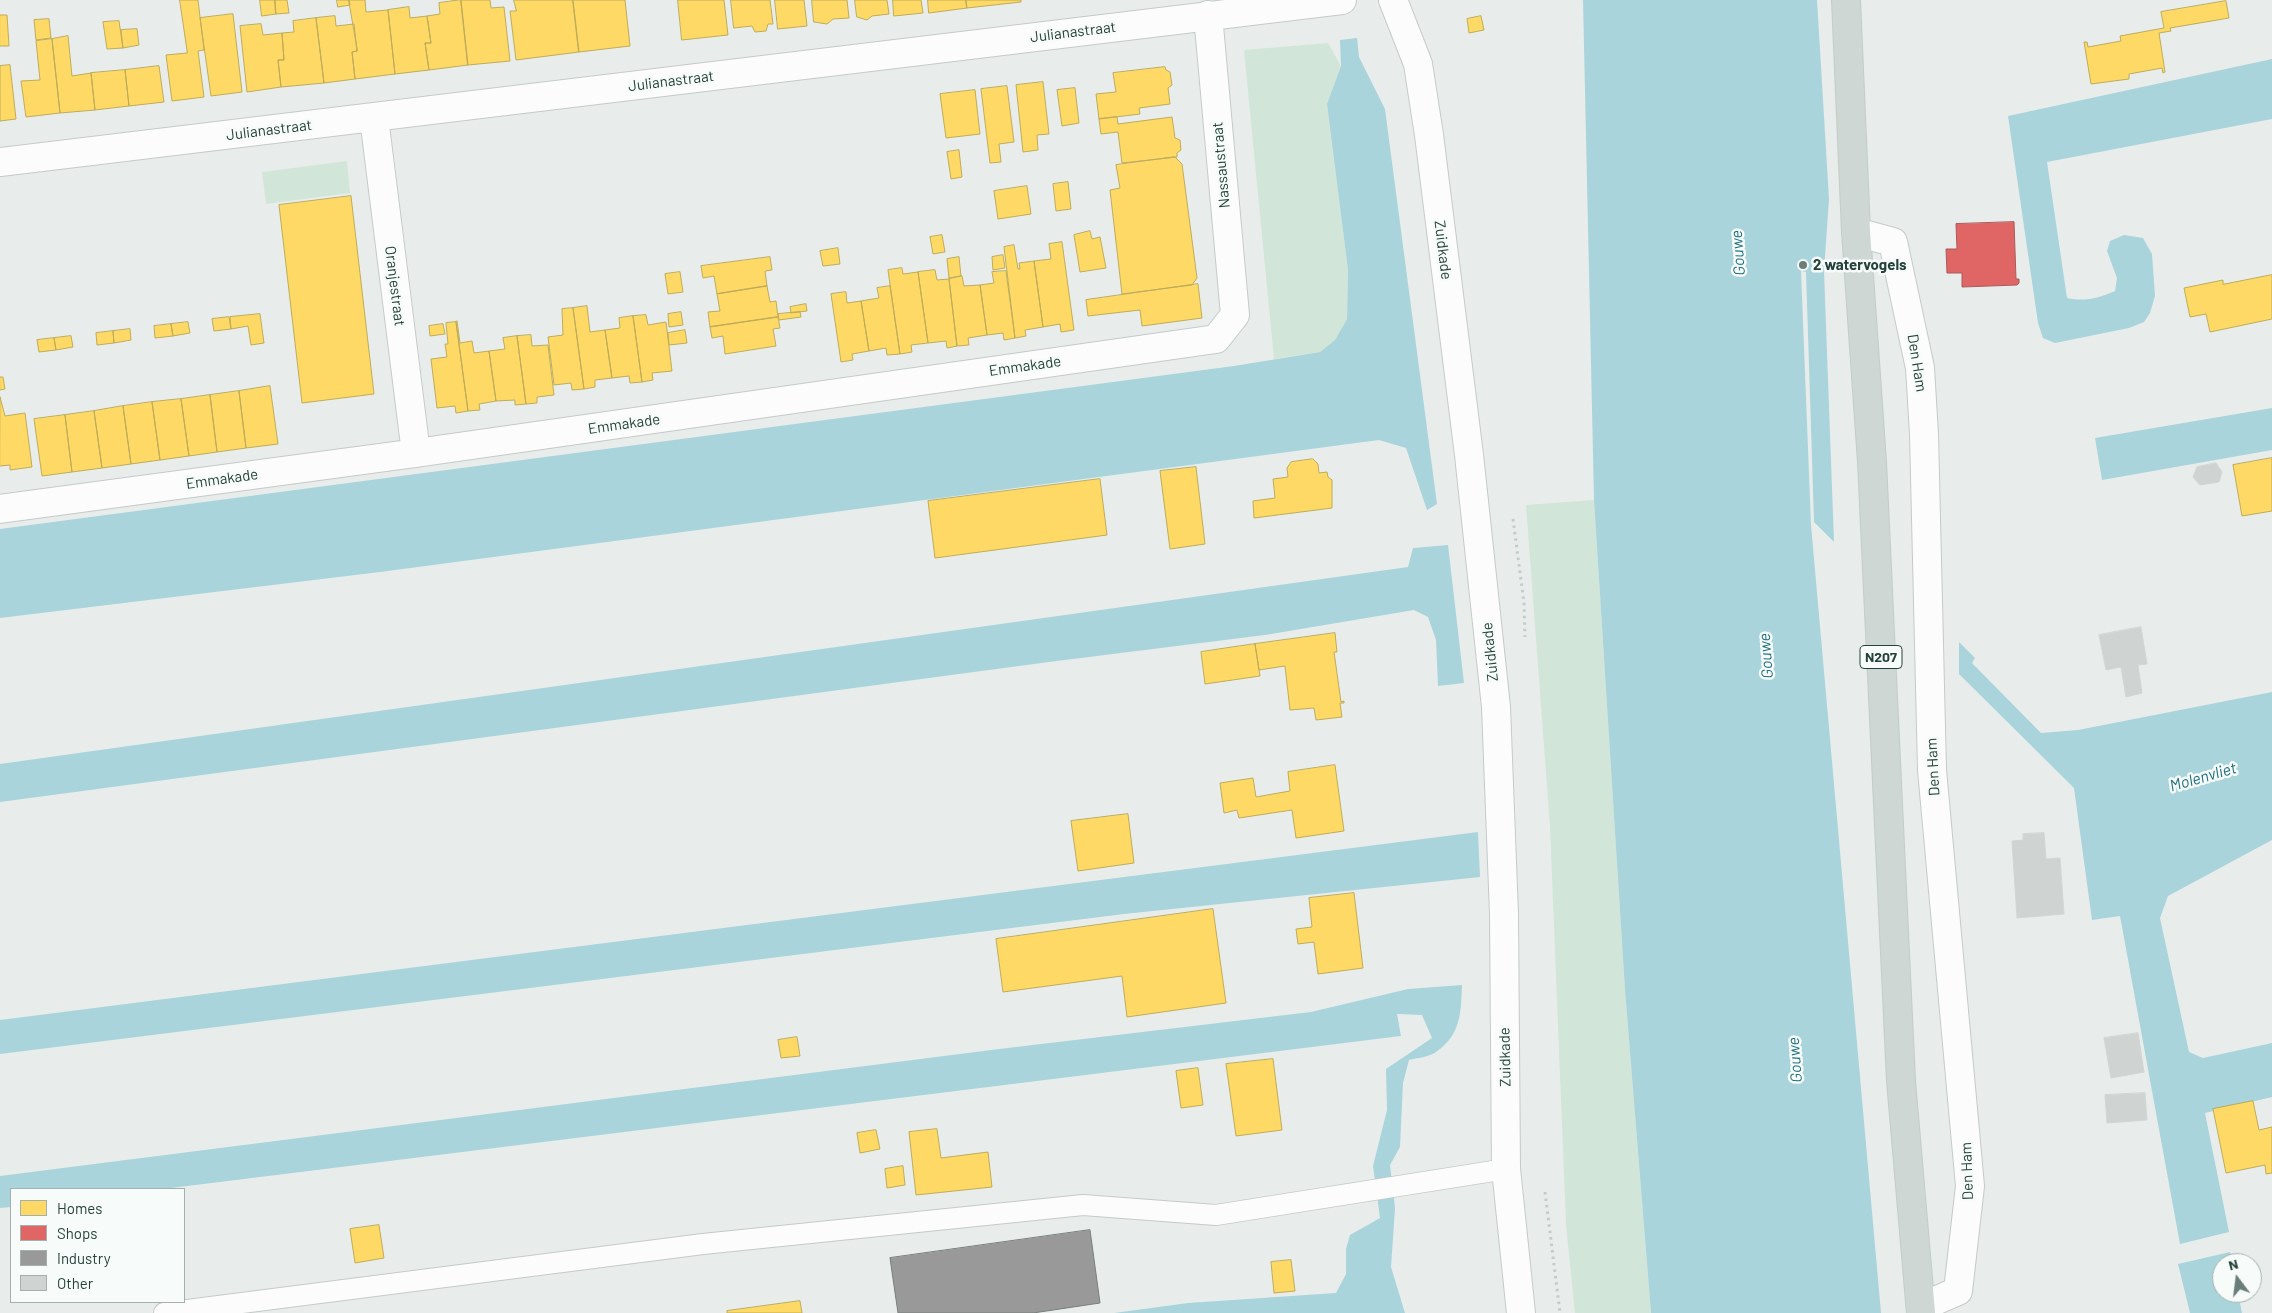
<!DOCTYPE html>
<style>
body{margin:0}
#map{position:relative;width:2272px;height:1313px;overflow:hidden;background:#e8edeb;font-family:Barlow,sans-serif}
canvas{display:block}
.legend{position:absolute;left:10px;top:1188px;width:175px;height:115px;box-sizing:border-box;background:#f7fbf9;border:1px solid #a3b1ad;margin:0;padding:6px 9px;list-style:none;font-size:15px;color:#24423a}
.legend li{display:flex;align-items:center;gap:10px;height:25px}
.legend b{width:25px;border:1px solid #a3b1ad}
.north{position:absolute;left:2212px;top:1253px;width:50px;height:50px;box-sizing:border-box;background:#f7fbf9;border:1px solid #a3b1ad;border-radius:50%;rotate:345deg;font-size:14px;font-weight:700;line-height:20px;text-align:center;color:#24423a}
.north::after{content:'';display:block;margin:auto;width:18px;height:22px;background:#697e78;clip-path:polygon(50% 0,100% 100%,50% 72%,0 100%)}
</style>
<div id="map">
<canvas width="2272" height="1313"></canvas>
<ul class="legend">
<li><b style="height:14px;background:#ffd966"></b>Homes</li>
<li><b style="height:14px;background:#e06666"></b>Shops</li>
<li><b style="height:14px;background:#999"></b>Industry</li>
<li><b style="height:14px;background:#cfd4d2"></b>Other</li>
</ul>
<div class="north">N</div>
</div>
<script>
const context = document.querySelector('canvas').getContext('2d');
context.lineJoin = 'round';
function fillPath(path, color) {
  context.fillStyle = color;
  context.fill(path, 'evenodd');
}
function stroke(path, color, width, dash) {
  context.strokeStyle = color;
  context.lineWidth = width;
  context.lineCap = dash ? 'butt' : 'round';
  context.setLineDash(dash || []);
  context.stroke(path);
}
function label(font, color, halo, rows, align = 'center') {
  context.font = font + ' Barlow,sans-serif';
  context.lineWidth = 5;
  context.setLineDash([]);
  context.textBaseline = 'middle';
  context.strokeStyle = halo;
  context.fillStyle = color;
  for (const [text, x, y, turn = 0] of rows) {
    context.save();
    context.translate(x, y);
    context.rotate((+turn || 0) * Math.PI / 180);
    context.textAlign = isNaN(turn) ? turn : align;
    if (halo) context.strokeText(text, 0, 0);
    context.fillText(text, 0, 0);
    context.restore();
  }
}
fillPath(new Path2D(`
 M 1328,43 L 1341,66 L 1327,104 L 1348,270 L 1347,319 L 1335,340 L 1320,352 L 1274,359 L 1244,50 Z
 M 347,161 L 350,193 L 266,204 L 262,172 Z
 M 1594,500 L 1625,990 L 1651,1313 L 1575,1313 L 1566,1225 L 1550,827 L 1526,505 Z`), '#d1e6d8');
fillPath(new Path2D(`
 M 1583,0 L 1817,0 L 1829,199 L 1824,271 L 1834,542 L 1814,522 L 1806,272 L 1801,271 L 1811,525 L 1881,1313 L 1651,1313 L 1625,990 L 1594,500 Z
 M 1357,38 L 1359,57 L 1385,109 L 1437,504 L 1427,510 L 1406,448 L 1379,440 L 380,572 L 0,618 L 0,529 L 1234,366 L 1320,352 L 1335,340 L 1347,319 L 1348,270 L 1327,104 L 1341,66 L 1340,40 Z
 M 2272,59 L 2272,119 L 2047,162 L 2067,298 C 2085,302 2099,298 2115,291 L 2117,278 L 2107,251 L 2110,241 L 2124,235 L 2143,238 L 2152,254 L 2155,296 L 2150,313 L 2144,322 L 2129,328 L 2055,343 L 2043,338 L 2038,323 L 2008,116 Z
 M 2272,408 L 2272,450 L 2102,480 L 2095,438 Z
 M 1448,545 L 1464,683 L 1438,686 L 1436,640 L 1428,617 L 1414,610 L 1265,635 L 1049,662 L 0,802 L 0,764 L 1408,567 L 1413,548 Z
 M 1959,642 L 1975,658 L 1972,663 L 2041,733 L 2078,730 L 2272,692 L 2272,840 L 2168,896 L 2160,918 L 2189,1052 L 2203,1058 L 2272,1043 L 2272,1097 L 2205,1113 L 2229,1232 L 2180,1244 L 2120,916 L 2092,920 L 2074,788 L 1959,674 Z
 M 1478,832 L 1480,877 L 1124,914 L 0,1054 L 0,1020 Z
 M 1462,985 C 1461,1012 1461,1035 1436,1052 C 1429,1057 1417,1058 1409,1060 L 1403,1083 L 1400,1147 L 1390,1165 L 1395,1208 L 1391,1267 L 1405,1313 L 1114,1313 L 1188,1303 L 1336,1293 L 1346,1274 L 1346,1249 L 1350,1235 L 1380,1218 L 1373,1166 L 1387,1110 L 1386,1069 L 1432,1038 L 1422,1015 L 1397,1014 L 1401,1036 L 163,1189 L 11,1189 L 11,1207 L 0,1208 L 0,1176 L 999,1049 L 1311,1012 L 1408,989 Z
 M 2230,1252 L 2232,1263 L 2222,1263 L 2222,1293 L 2238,1293 L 2242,1313 L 2190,1313 L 2178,1264 Z`), '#a9d4db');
const homes = new Path2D(`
 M 180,0 L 198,0 L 204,50 L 198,51 L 204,97 L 172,101 L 166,55 L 187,53 Z
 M 260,0 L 275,0 L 276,14 L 262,16 Z
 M 275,0 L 287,0 L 289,13 L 276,14 Z
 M 337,0 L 349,0 L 350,5 L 338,7 Z
 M 349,0 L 365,0 L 366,12 L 388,10 L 395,74 L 355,79 L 352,52 L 357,51 Z
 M 461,0 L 468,65 L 429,70 L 425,43 L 431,43 L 427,16 L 440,14 L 439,3 Z
 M 461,0 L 490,0 L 491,8 L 504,7 L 510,61 L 468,65 Z
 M 514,0 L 573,0 L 579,52 L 516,60 L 510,11 L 516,11 Z
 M 573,0 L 625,0 L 630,46 L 579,52 Z
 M 678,0 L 724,0 L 728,35 L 682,40 Z
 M 731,0 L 770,0 L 773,24 L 768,24 L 766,31 L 755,32 L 752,26 L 734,28 Z
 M 775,0 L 804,0 L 807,26 L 778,29 Z
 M 812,0 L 847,0 L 849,18 L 833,19 L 827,24 L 814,22 Z
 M 855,0 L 887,0 L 889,14 L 872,16 L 867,20 L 857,17 Z
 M 893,0 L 921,0 L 923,13 L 894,16 Z
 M 928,0 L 966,0 L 967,8 L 929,13 Z
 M 966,0 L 1021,0 L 1021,2 L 967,8 Z
 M 2226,1 L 2229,18 L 2170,28 L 2171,31 L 2159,33 L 2165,72 L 2163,73 L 2162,68 L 2129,74 L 2129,79 L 2091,84 L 2084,42 L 2087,42 L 2088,47 L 2121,41 L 2120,36 L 2164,28 L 2161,12 Z
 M 409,7 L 410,18 L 427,16 L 431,43 L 425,43 L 429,70 L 395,74 L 388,10 Z
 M 233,14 L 242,92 L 211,96 L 200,18 Z
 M 0,15 L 7,15 L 9,46 L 0,46 Z
 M 335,16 L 336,26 L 354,24 L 357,51 L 352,52 L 355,79 L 324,83 L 316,18 Z
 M 1481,16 L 1484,30 L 1469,33 L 1467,19 Z
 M 316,18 L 324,83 L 281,87 L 278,60 L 284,60 L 282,33 L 294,32 L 293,21 Z
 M 49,19 L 51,38 L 36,40 L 34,20 Z
 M 119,21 L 123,48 L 107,49 L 103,22 Z
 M 261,24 L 263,35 L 282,33 L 284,60 L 278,60 L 281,87 L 247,92 L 240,26 Z
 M 137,29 L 139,45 L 123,48 L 121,30 Z
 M 68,36 L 72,76 L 91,73 L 95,110 L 60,113 L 52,39 Z
 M 52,39 L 60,113 L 26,117 L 21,81 L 40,80 L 36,41 Z
 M 10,65 L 16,119 L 0,121 L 0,66 Z
 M 159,66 L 164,102 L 129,106 L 125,70 Z
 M 1165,67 L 1166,70 L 1170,72 L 1172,85 L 1168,88 L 1170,104 L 1139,108 L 1140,114 L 1099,119 L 1096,94 L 1116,92 L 1113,73 Z
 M 125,70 L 129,106 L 95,110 L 91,73 Z
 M 1043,82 L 1049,134 L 1037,135 L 1038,150 L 1023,152 L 1016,85 Z
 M 1007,86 L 1014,142 L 999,144 L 1001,162 L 990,163 L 981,89 Z
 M 1075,88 L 1079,123 L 1062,126 L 1057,90 Z
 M 975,90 L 980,134 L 946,138 L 940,94 Z
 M 1117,117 L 1118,124 L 1172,117 L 1175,138 L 1180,140 L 1181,150 L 1177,153 L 1177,157 L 1122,163 L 1118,132 L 1101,134 L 1099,119 Z
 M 959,150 L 962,177 L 951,179 L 947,152 Z
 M 1175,157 L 1182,164 L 1197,278 L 1192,285 L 1122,294 L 1110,190 L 1120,188 L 1116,165 Z
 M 1068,182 L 1071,209 L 1056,211 L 1053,184 Z
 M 1027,186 L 1031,214 L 998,219 L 994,191 Z
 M 351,196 L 374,394 L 302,403 L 279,205 Z
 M 1090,231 L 1092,239 L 1100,237 L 1106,268 L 1080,272 L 1074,235 Z
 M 942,235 L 945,252 L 933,254 L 930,237 Z
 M 1062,242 L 1074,330 L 1061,332 L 1060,324 L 1043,327 L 1034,261 L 1051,259 L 1049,244 Z
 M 1014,245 L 1018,269 L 1020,269 L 1019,263 L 1034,261 L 1043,327 L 1025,330 L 1026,336 L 1015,338 L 1004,247 Z
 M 838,248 L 840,264 L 823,266 L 820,251 Z
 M 1003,255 L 1005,268 L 993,270 L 992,257 Z
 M 770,257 L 772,270 L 765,271 L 767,286 L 717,294 L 714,276 L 703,278 L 701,266 Z
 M 959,257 L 961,276 L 949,278 L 947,259 Z
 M 902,268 L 903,274 L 918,272 L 928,343 L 911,345 L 912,352 L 900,354 L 888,270 Z
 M 935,270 L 937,280 L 949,279 L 957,346 L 947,348 L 946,341 L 928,343 L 918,272 Z
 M 1006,271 L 1015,338 L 1004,340 L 1003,333 L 987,335 L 980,285 L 994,283 L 992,272 Z
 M 680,272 L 683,292 L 668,294 L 665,274 Z
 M 2272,275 L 2272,319 L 2210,332 L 2206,314 L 2190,317 L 2184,288 L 2223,280 L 2223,284 Z
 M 962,276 L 964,286 L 980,285 L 987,335 L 968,338 L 969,345 L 957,346 L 949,279 Z
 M 1198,284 L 1202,318 L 1142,326 L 1140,310 L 1088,316 L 1086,300 Z
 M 767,286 L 770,302 L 776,301 L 778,317 L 710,327 L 708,312 L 720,311 L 717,294 Z
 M 890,286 L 900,354 L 887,355 L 886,348 L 869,351 L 861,301 L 879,298 L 877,288 Z
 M 846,292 L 847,303 L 861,301 L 869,351 L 852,354 L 853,360 L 841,362 L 831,294 Z
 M 806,304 L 807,311 L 791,313 L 790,307 Z
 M 587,306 L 590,332 L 605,330 L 612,378 L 595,380 L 595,387 L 584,389 L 573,308 Z
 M 573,308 L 584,389 L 572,390 L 571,383 L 554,385 L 548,337 L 563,335 L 562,309 Z
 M 681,312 L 683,325 L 669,327 L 668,314 Z
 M 800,312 L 801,317 L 779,320 L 778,314 Z
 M 260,314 L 264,343 L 251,345 L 248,326 L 231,329 L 230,317 Z
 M 646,315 L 648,325 L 666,322 L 672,371 L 652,373 L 653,380 L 642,382 L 633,316 Z
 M 633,316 L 642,382 L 630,383 L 629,376 L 612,378 L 605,330 L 620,328 L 619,318 Z
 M 229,317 L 231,329 L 214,331 L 212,319 Z
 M 778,317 L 780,328 L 773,329 L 776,346 L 725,354 L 723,336 L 712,338 L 710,327 Z
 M 457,321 L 460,343 L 472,341 L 474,353 L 489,351 L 496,401 L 479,404 L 480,410 L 468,411 L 456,322 Z
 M 188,322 L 190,333 L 173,336 L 171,324 Z
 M 456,322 L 468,411 L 456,413 L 455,406 L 437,408 L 431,359 L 447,357 L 445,344 L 448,344 L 446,323 Z
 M 171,324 L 173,336 L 155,338 L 154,326 Z
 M 443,324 L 445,334 L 430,336 L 429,326 Z
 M 130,329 L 131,340 L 114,343 L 113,331 Z
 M 685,330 L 687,343 L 669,345 L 668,333 Z
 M 113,331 L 114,343 L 97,345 L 96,333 Z
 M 531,335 L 532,346 L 548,345 L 554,395 L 537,397 L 537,403 L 526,404 L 517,336 Z
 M 71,336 L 73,347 L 56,350 L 54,338 Z
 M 517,336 L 526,404 L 515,405 L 515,400 L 496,401 L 489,351 L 505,349 L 503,338 Z
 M 54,338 L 56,350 L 39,352 L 37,340 Z
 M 0,377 L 3,377 L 5,389 L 0,390 Z
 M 270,386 L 278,444 L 246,448 L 239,391 Z
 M 239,391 L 246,448 L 217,452 L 210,395 Z
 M 210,395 L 217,452 L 189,456 L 181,399 Z
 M 0,397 L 5,416 L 25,413 L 32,467 L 10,470 L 10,465 L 0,466 Z
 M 181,399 L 189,456 L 160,460 L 152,402 Z
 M 152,402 L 160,460 L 131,464 L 123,406 Z
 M 123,406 L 131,464 L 102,468 L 94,411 Z
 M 94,411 L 102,468 L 72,472 L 65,415 Z
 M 65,415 L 72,472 L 42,476 L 34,419 Z
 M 2272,458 L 2272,511 L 2242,516 L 2233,465 Z
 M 1313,459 L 1318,464 L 1319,473 L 1327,472 L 1328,477 L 1332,480 L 1332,508 L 1254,518 L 1253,501 L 1275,498 L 1273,479 L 1288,477 L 1287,468 L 1291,462 Z
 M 1196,467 L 1205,544 L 1170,549 L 1160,471 Z
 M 1100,479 L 1107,535 L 935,558 L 928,501 Z
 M 1335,633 L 1337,652 L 1334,652 L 1341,702 L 1344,701 L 1344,703 L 1340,703 L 1342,717 L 1316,720 L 1314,708 L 1290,710 L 1285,666 L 1259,670 L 1255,644 Z
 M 1255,644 L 1260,676 L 1205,684 L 1201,652 Z
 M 1335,765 L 1344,831 L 1296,838 L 1292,810 L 1239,818 L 1237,810 L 1224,813 L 1220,783 L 1253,778 L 1256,797 L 1290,791 L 1288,772 Z
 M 1128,814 L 1134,863 L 1078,871 L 1071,821 Z
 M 1354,893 L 1363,968 L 1318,974 L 1314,942 L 1298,944 L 1296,929 L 1312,927 L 1309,898 Z
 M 1213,909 L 1226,1003 L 1127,1017 L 1122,976 L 1003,992 L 996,939 Z
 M 797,1037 L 800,1056 L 781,1058 L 778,1040 Z
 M 1273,1059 L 1282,1130 L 1236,1136 L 1226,1064 Z
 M 1198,1068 L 1203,1105 L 1181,1108 L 1176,1071 Z
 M 2253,1101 L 2259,1130 L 2272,1127 L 2272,1173 L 2266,1174 L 2265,1165 L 2226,1173 L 2213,1109 Z
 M 937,1129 L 941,1158 L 988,1152 L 992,1187 L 916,1195 L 909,1132 Z
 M 876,1130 L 880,1149 L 860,1153 L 857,1133 Z
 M 903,1166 L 905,1185 L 887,1188 L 885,1169 Z
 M 379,1225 L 384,1258 L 355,1263 L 350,1229 Z
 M 1291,1260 L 1295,1291 L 1274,1293 L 1271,1262 Z
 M 800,1301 L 802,1313 L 727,1313 L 727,1311 Z`);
fillPath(homes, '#ffd966');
stroke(homes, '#bdac59', 1);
const shops = new Path2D(`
 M 2014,222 L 2016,279 L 2019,279 L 2019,283 L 2017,285 L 1962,287 L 1962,273 L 1947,273 L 1946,249 L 1957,249 L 1956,224 Z`);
fillPath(shops, '#e06666');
stroke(shops, '#a85b59', 1);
const industry = new Path2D(`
 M 1090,1230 L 1100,1303 L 1033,1313 L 898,1313 L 890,1258 Z`);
fillPath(industry, '#999');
stroke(industry, '#767f7c', 1);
const building = new Path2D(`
 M 2216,463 L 2222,472 L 2219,482 L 2200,485 L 2193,477 L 2197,467 Z
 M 2141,627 L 2147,664 L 2138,665 L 2142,693 L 2126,697 L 2121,667 L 2106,670 L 2099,635 Z
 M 2044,833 L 2046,859 L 2060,858 L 2064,914 L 2017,918 L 2012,841 L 2023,840 L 2023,834 Z
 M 2138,1033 L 2144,1072 L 2111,1078 L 2104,1038 Z
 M 2145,1093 L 2147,1120 L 2107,1123 L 2105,1095 Z`);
fillPath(building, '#cfd4d2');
stroke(building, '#d1d6d4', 1);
const service = new Path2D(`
 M 164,1313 L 703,1244 L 1083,1205 L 1216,1215 L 1506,1169`);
const minor = new Path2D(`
 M 374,118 L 416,453
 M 0,162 L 1342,0
 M 1856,232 L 1893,242 L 1920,368 L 1924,434 L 1932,770 L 1970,1186 L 1958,1291 L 1921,1307
 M 0,509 L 416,453 L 1216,339 L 1235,315 L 1208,15`);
const tertiary = new Path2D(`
 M 1393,0 L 1418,64 L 1429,135 L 1469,455 L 1496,707 L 1504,914 L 1506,1169 L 1521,1313`);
const primary = new Path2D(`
 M 1846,0 L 1856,232 L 1872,462 L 1901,1081 L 1921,1313`);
stroke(service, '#c5cac8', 22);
stroke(minor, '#c5cac8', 30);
stroke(tertiary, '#c5cac8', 30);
stroke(primary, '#c3ccc9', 30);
stroke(new Path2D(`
 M 1513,519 L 1524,603 L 1525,637
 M 1545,1192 L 1560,1313`), '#c3ccca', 3, [2.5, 4]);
stroke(service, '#fcfcfc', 20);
stroke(minor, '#fcfcfc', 28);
stroke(tertiary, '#fcfcfc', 28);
stroke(primary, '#cfd7d5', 28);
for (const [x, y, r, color] of [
 [1803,265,5,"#697e78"]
]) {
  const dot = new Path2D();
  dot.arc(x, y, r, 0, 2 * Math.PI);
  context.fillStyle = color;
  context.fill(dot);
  stroke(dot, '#f7fbf9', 2);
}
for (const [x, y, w] of [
 [1881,657,42]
]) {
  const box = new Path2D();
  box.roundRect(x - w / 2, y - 11.5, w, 23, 4);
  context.fillStyle = '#f7fbf9';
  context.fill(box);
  stroke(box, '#24423a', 1);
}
label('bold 14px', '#24423a', null, [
 ["N207",1881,657]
]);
label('15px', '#24423a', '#f7fbf9', [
 ["Julianastraat",1073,32,-7],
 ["Julianastraat",671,81,-7],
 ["Julianastraat",269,130,-7],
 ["Nassaustraat",1221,165,-95],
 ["Zuidkade",1443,250,83],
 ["Oranjestraat",395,286,83],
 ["Den Ham",1917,363,81],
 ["Emmakade",1025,366,-8],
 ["Emmakade",624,424,-8],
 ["Emmakade",222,479,-8],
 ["Zuidkade",1490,652,-96],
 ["Den Ham",1933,767,-93],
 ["Zuidkade",1505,1057,-91],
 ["Den Ham",1967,1171,-92]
]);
label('bold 15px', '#24423a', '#f7fbf9', [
 ["2 watervogels",1813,265]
], 'left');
label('italic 16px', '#1c6f80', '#f7fbf9', [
 ["Gouwe",1738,253,-94],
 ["Gouwe",1766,656,-94],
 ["Molenvliet",2203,777,-16],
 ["Gouwe",1795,1060,-94]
]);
</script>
